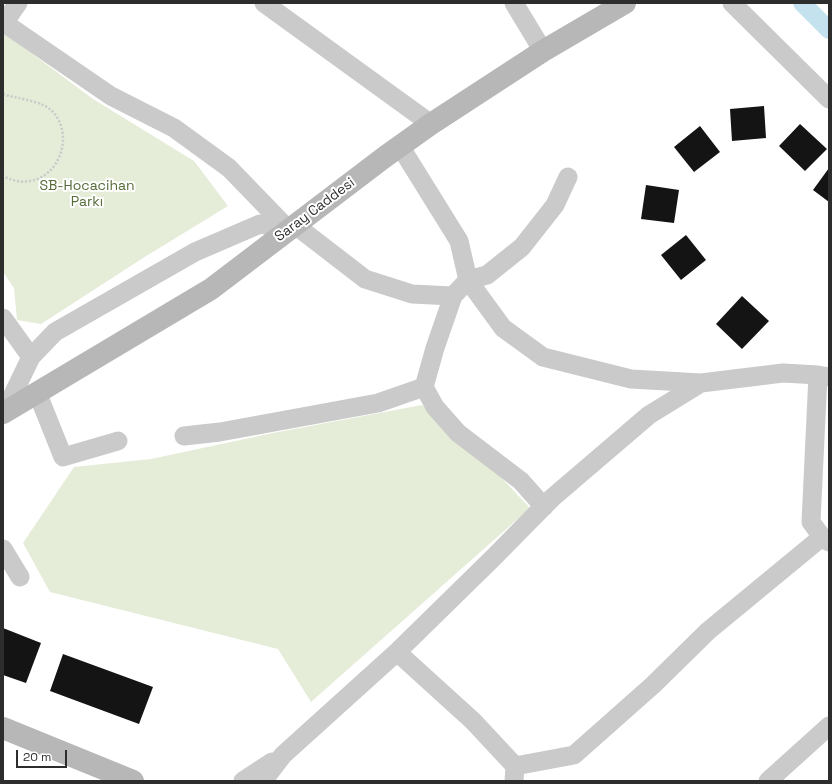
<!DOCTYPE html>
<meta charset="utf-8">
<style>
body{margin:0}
#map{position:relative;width:832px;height:784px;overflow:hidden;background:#fff;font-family:"Space Grotesk",sans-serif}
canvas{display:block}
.frame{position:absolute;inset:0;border:4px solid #2d2d2d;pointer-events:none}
.scale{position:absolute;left:16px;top:750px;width:51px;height:18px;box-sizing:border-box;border:2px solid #2d2d2d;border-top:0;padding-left:5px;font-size:12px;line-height:14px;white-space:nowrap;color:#2d2d2d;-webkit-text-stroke:3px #fff;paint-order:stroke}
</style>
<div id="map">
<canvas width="832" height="784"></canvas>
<div class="frame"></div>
<div class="scale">20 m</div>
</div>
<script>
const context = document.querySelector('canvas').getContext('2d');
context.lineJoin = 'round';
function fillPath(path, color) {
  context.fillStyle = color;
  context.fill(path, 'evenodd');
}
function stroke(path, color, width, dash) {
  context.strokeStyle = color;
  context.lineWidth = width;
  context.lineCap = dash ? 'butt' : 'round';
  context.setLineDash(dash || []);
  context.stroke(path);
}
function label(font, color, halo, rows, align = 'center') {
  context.font = font + ' "Space Grotesk",sans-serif';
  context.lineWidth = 4;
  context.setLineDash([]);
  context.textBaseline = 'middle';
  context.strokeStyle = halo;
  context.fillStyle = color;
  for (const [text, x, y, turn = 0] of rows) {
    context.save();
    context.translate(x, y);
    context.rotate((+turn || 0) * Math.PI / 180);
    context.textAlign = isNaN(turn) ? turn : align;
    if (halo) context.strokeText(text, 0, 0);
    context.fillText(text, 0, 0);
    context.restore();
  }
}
fillPath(new Path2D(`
 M 3,32 L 93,99 L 194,161 L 228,206 L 143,258 L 41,324 L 17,320 L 14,288 L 3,272 Z
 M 422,405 L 496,472 L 530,508 L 311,702 L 278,649 L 50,592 L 23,543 L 74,467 L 151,459 L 273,433 Z`), '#e5ecd8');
stroke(new Path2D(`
 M 802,3 L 829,30`), '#c3e2ee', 18);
fillPath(new Path2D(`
 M 764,106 L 766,138 L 732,141 L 730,109 Z
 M 800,124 L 827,149 L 805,171 L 779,146 Z
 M 700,126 L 720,152 L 694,172 L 674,147 Z
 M 829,168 L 829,202 L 813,190 Z
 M 646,185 L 679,190 L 674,223 L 641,219 Z
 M 686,235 L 706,260 L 681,280 L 661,255 Z
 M 742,296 L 769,321 L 742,349 L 716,324 Z
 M 3,628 L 41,643 L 26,683 L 3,675 Z
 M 63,654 L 153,687 L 139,724 L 50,691 Z`), '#141414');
stroke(new Path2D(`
 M 3,94 C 17,99 41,100 52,111 C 74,133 61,176 30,181 C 20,183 11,180 3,176`), '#cacaca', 2.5, [2, 2]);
stroke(new Path2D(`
 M 264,3 L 431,124
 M 514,3 L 543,51
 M 732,3 L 829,99
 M 3,22 L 111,96 L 174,128 L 229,168 L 289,230 L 260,224 L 195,252 L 55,332 L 31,357 L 5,411
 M 4,23 L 18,3
 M 400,146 L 459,241 L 468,280 L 503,328 L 543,357 L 631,379 L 701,383 L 783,373 L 818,375 L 829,377
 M 295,225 L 365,279 L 412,294 L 453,296
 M 3,318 L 31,357
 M 818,375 L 811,522 L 822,537 L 829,542
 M 37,392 L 63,457 L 118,441
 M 184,436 L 220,432 L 378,403 L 424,387
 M 544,507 L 521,481 L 458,433 L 435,407 L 424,387 L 435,348 L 453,296 L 468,280 L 487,275 L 522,247 L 555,205 L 568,177
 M 3,549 L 20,577
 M 397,652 L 473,721 L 515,766 L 514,781
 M 515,766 L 574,755 L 653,685 L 708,631 L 822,537
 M 243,781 L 272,762
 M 263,781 L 283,755 L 397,652 L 494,557 L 552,498 L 649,415 L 701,383
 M 768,781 L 829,726`), '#cacaca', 19);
stroke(new Path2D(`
 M 3,413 L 211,289 L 386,156 L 431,124 L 543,51 L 625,3
 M 3,728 L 133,781`), '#b7b7b7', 22);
label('14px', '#566b37', '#fff', [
 ["SB-Hocacihan",87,186],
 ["Parkı",87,202]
]);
label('14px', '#2d2d2d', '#fff', [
 ["Saray Caddesi",315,210,-37]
]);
</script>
